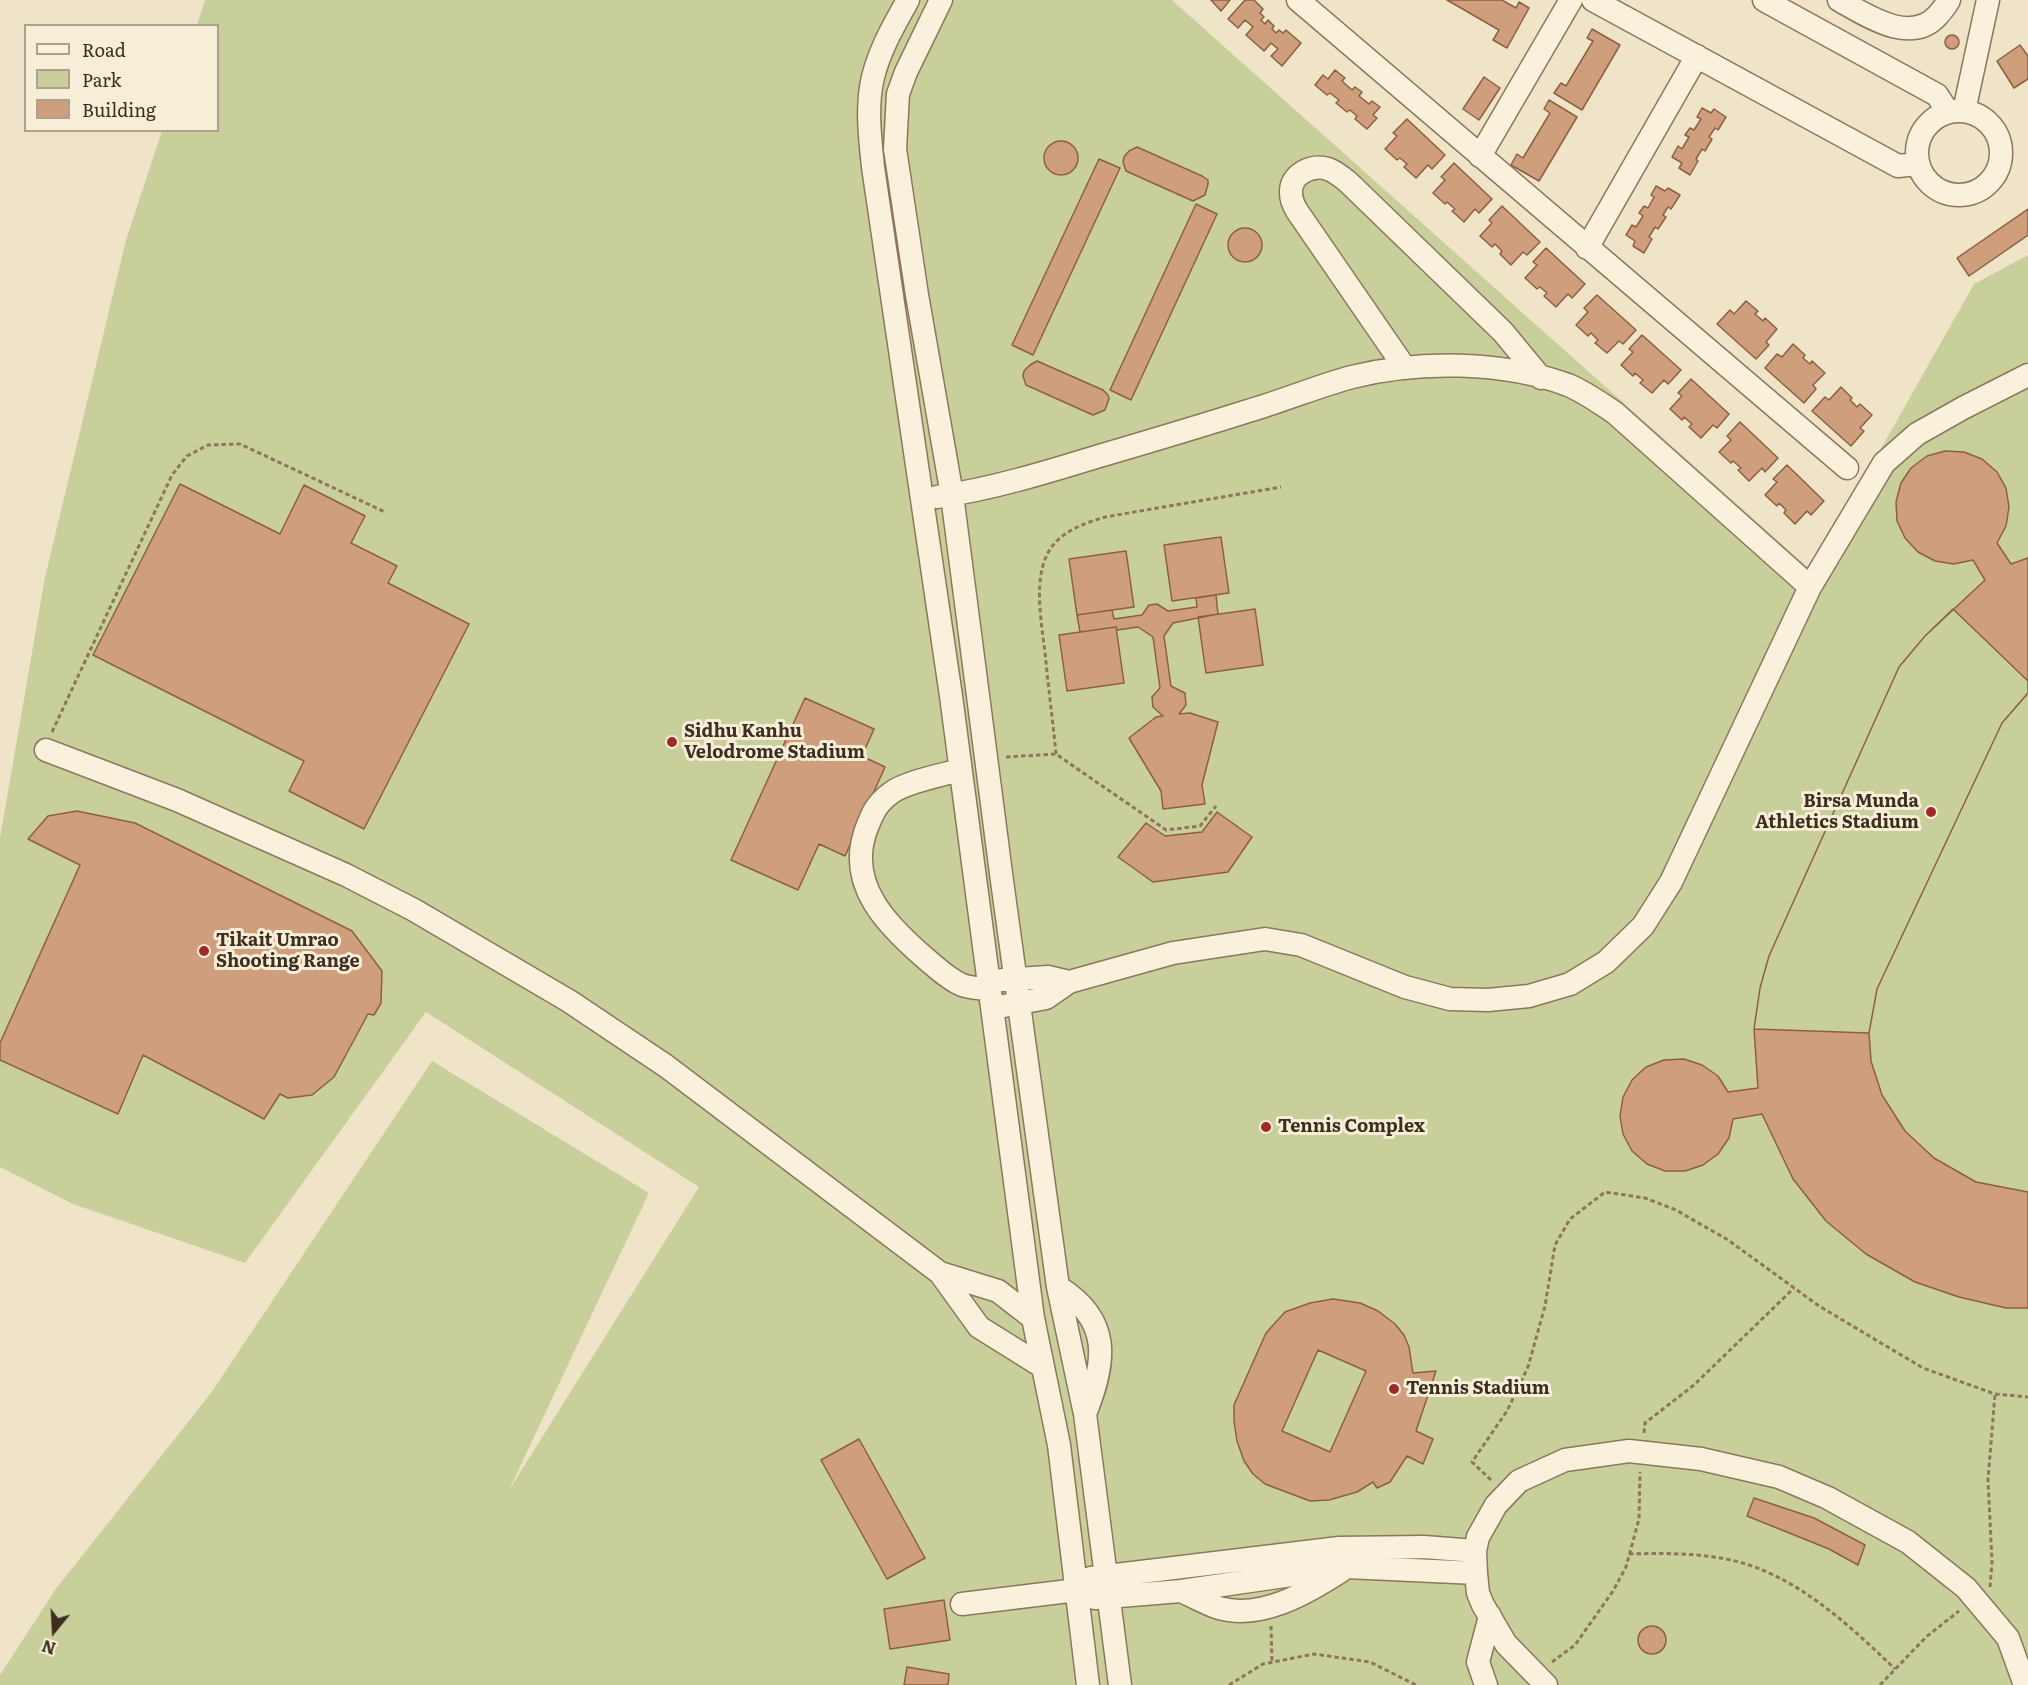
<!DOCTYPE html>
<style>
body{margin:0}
#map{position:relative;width:2028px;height:1685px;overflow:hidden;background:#f0e4c8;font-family:Literata,serif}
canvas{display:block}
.legend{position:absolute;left:24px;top:24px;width:195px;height:108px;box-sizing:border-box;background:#f7eed8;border:2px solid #ada18e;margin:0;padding:8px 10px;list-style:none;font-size:18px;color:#3d2e20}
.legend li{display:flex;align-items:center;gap:12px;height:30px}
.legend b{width:30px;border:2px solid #ada18e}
.north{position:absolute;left:24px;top:1601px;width:60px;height:60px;-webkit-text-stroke:4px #f7eed8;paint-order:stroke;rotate:198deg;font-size:16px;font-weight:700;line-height:24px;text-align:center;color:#3d2e20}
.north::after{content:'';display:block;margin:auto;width:21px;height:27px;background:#3d2e20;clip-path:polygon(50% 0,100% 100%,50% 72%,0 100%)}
</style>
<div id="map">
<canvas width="2028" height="1685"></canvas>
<ul class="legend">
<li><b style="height:8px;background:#faf1dc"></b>Road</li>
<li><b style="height:16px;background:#c9cf9b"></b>Park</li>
<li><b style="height:16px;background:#cf9f7d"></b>Building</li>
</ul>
<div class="north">N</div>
</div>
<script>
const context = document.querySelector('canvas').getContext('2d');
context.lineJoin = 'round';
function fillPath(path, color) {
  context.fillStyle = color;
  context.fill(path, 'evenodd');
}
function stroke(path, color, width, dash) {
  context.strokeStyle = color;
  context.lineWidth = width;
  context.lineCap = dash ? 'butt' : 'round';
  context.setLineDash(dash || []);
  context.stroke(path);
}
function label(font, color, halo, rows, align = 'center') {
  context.font = font + ' Literata,serif';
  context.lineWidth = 6;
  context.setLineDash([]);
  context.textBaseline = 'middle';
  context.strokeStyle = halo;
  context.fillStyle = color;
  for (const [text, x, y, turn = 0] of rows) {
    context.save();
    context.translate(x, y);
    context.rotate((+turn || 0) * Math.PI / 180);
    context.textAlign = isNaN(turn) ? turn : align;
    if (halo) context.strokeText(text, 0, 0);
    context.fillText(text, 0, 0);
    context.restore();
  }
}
fillPath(new Path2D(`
 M 205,0 L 1172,0 L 1812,571 L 1974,284 L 2028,255 L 2028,1685 L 0,1685 L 0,1675 L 55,1590 L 211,1393 L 432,1061 L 649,1193 L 509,1490 L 699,1187 L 426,1012 L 245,1263 L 73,1204 L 0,1167 L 0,838 L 45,577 L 126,240 L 162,131 L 218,130 L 218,26 L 197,25 Z`), '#c9cf9b');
const building = new Path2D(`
 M 1211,0 L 1230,0 L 1221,11 Z
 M 1245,0 L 1254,0 L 1263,9 L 1260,13 L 1264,17 L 1261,20 L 1265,24 L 1268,20 L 1274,26 L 1272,29 L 1276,33 L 1279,30 L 1283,33 L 1286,30 L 1301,43 L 1282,66 L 1271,56 L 1278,49 L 1271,43 L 1264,51 L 1246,35 L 1253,27 L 1245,20 L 1238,28 L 1228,19 Z
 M 1447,0 L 1502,0 L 1516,8 L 1519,2 L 1529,8 L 1507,48 L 1493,40 L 1499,30 Z
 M 1592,29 L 1620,45 L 1582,110 L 1554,93 L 1561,83 L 1566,86 L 1593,41 L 1587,38 Z
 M1945 42a7 7 0 1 1 14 0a7 7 0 1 1-14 0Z
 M 2020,45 L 2028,56 L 2028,79 L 2014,88 L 1997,61 Z
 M 1335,70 L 1345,78 L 1342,81 L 1352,90 L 1355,87 L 1362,92 L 1359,96 L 1369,104 L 1372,101 L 1380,107 L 1373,115 L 1377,118 L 1367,129 L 1355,119 L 1357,116 L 1350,110 L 1347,112 L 1336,103 L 1339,100 L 1330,93 L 1327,95 L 1315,85 L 1323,75 L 1328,79 Z
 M 1484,77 L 1500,88 L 1479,120 L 1463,109 Z
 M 1549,100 L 1577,117 L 1539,181 L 1511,165 L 1517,154 L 1523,158 L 1550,113 L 1544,109 Z
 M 1702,108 L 1711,113 L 1714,109 L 1726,117 L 1718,130 L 1715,128 L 1709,137 L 1712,139 L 1705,151 L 1702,149 L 1696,159 L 1698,161 L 1690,175 L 1679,168 L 1682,163 L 1672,157 L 1678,146 L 1682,149 L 1689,137 L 1685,135 L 1690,128 L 1694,130 L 1701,119 L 1697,117 Z
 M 1407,119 L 1445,155 L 1432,169 L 1428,165 L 1416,178 L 1404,167 L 1407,164 L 1400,158 L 1397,160 L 1385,149 L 1397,136 L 1393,133 Z
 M1044 158a17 17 0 1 1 34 0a17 17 0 1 1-34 0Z
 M 1137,147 L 1202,176 L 1208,180 L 1208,184 L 1205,195 L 1193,201 L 1126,171 L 1123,162 L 1124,157 L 1129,151 Z
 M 1099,159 L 1120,168 L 1033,355 L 1012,345 Z
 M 1454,163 L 1492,199 L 1479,213 L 1475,209 L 1464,222 L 1452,211 L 1455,209 L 1447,202 L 1445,204 L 1433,193 L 1445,180 L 1441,177 Z
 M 1656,186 L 1665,191 L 1668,188 L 1680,195 L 1671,209 L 1668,207 L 1663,215 L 1666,217 L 1658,229 L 1655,227 L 1649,237 L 1652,239 L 1644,253 L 1633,246 L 1635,241 L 1626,235 L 1632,225 L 1636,227 L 1643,216 L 1639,213 L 1644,206 L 1648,208 L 1654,197 L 1651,195 Z
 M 1196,204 L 1217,214 L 1131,400 L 1110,390 Z
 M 1502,206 L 1540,242 L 1527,255 L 1523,252 L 1511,265 L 1500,254 L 1502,251 L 1495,244 L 1492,247 L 1480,236 L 1492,223 L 1489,220 Z
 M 2028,209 L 2028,235 L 1969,276 L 1957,258 Z
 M1228 245a17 17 0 1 1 34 0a17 17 0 1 1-34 0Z
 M 1546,248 L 1585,284 L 1572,298 L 1568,294 L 1556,307 L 1544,296 L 1547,293 L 1540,287 L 1537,289 L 1525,278 L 1537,265 L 1533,262 Z
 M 1597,295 L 1636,330 L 1623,344 L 1619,341 L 1607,353 L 1595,343 L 1598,340 L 1591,333 L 1588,336 L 1576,325 L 1588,312 L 1584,308 Z
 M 1746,301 L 1758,311 L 1755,314 L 1763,321 L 1765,318 L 1777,329 L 1766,342 L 1769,345 L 1756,359 L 1717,324 L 1730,310 L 1734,314 Z
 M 1642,335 L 1681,370 L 1668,384 L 1664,380 L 1652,393 L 1640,383 L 1643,380 L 1635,373 L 1633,376 L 1621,365 L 1633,352 L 1629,349 Z
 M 1793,344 L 1805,355 L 1803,358 L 1810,364 L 1812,361 L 1825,373 L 1813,385 L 1816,389 L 1804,403 L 1765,368 L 1777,354 L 1782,357 Z
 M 1037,361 L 1103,390 L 1108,395 L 1109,399 L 1105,410 L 1093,415 L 1026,385 L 1023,376 L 1024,371 L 1030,365 Z
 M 1691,379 L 1729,414 L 1717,428 L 1713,425 L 1701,438 L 1689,427 L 1692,424 L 1684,417 L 1682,420 L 1670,409 L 1682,396 L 1678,393 Z
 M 1841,387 L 1852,398 L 1850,400 L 1857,407 L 1860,404 L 1872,415 L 1860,428 L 1864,431 L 1851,446 L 1812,411 L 1825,397 L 1829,400 Z
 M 1740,422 L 1778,458 L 1765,472 L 1762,468 L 1749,481 L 1738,470 L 1741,468 L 1733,461 L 1731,463 L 1719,452 L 1731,440 L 1727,436 Z
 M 1945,451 L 1964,452 L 1982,459 L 1997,472 L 2006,488 L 2009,507 L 2006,526 L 1997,543 L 2011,564 L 2028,558 L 2028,693 L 2002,723 L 1877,989 L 1869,1033 L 1871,1061 L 1882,1095 L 1905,1131 L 1934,1158 L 1976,1182 L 2028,1192 L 2028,1308 L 2006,1308 L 1959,1297 L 1915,1282 L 1866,1254 L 1826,1221 L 1793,1179 L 1762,1114 L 1733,1119 L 1729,1138 L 1718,1154 L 1703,1165 L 1685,1171 L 1665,1171 L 1647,1164 L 1632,1151 L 1623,1134 L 1620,1116 L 1623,1097 L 1632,1080 L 1646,1067 L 1664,1060 L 1684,1059 L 1702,1065 L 1718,1076 L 1728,1092 L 1758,1088 L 1754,1029 L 1760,988 L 1769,956 L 1899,667 L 1925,636 L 1985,580 L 1973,560 L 1954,564 L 1935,561 L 1918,552 L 1905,538 L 1897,521 L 1896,502 L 1901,483 L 1911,468 L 1927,456 Z
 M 1787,465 L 1824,501 L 1811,515 L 1807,511 L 1795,524 L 1784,513 L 1786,510 L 1779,503 L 1777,506 L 1765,495 L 1777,482 L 1773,479 Z
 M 180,484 L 280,534 L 304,485 L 365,516 L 351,543 L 397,566 L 388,583 L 469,624 L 364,829 L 289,791 L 304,761 L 93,655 Z
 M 1221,537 L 1229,593 L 1172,601 L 1164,545 Z
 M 1126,551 L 1134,607 L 1077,615 L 1069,559 Z
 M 1216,595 L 1218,614 L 1173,623 L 1164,636 L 1171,686 L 1185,693 L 1186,705 L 1179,714 L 1190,713 L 1218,722 L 1202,785 L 1205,804 L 1163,809 L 1161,791 L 1129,738 L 1156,717 L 1163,716 L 1153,707 L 1152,697 L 1160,688 L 1153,637 L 1138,627 L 1117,630 L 1116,627 L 1080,632 L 1077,615 L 1112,610 L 1114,619 L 1142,615 L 1149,605 L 1157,604 L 1168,611 L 1197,607 L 1196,598 Z
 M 1255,609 L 1263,665 L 1206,673 L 1198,617 Z
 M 1953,609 L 2028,681 L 2028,693 L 2002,723 L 1877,989 L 1869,1033 L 1754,1029 L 1760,988 L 1769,956 L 1899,667 L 1925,636 Z
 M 1116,627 L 1124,683 L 1067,691 L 1059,635 Z
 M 805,698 L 874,729 L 862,756 L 885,767 L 845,856 L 819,844 L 798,890 L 731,860 Z
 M 77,811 L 135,823 L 352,931 L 382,971 L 381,1003 L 374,1015 L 368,1014 L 334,1077 L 312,1095 L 288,1098 L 280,1094 L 264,1119 L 143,1055 L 118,1114 L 0,1060 L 0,1043 L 80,865 L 28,839 L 48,816 Z
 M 1217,812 L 1252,837 L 1228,872 L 1153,882 L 1118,857 L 1146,823 L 1165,836 L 1202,832 Z
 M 1333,1299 L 1360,1303 L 1378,1311 L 1395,1324 L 1404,1335 L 1409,1347 L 1413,1373 L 1436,1371 L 1416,1431 L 1433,1439 L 1423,1464 L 1407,1456 L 1390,1482 L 1377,1488 L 1373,1482 L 1357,1492 L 1329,1500 L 1310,1501 L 1265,1484 L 1253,1474 L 1244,1461 L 1237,1441 L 1234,1421 L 1234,1405 L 1266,1333 L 1285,1312 L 1310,1303 ZM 1318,1350 L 1366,1371 L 1330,1452 L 1282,1431 Z
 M 859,1439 L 925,1558 L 887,1579 L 821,1460 Z
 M 1754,1498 L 1814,1518 L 1865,1545 L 1858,1565 L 1829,1549 L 1747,1516 Z
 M 944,1600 L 950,1640 L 890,1649 L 884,1609 Z
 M1638 1640a14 14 0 1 1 28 0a14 14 0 1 1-28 0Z
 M 907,1667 L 949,1674 L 948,1685 L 904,1685 Z`);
fillPath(building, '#cf9f7d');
stroke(building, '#8d5f41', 1.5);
const minor = new Path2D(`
 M 908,0 C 894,25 880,49 873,77 C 866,106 870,138 873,167 L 951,696 L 1033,1318 L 1059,1445 L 1088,1685
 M 941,0 L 906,72 L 898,94 L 895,149 L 917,295 L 952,495 L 1002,881 L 1058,1287 L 1085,1414 L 1120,1685
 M 1298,0 L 1847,468
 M 1593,0 L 1898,166 L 1918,164
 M 1764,0 L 1937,95 L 1948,112
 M 1839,0 C 1866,15 1911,46 1938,15 C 1942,10 1946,6 1949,0
 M 1964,111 L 1988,0
 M1917 153a42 42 0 1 1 84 0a42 42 0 1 1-84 0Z
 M 1480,156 L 1571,0
 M 1587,248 L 1697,56
 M 1405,368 L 1297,211 C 1294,206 1291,199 1291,193 C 1290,174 1312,164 1328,169 C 1336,172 1342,177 1348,182 L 1503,332 L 1541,378
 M 937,497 C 991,489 1044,473 1096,457 C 1147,442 1198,427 1248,411 C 1283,401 1318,386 1352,377 C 1419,360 1503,361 1568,385 C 1585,392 1600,403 1615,413 L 1810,587
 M 46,750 L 177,800 L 346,875 L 414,910 L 569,1001 L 666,1066 L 940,1273 L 979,1327 L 1043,1367
 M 960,770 C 942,775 905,782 891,793 C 876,804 872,814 866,830 C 846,885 888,926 925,958 C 937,968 948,979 962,985 C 970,988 981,988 989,990
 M 1002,980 L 1048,977 L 1069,982
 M 1004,1006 L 1046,998 L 1069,982 L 1173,953 L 1265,939 L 1301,945 L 1405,987 L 1450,999 L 1488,1000 L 1529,996 L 1570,984 L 1606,962 L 1643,926 L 1671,882 L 1810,587 L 1884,463 L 1917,434 L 1963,408 L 2028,375
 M 940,1273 L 998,1291 L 1033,1318
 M 1058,1287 C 1112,1320 1106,1362 1085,1414
 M 1091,1578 L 1339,1548 L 1424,1547 L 1475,1551
 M 1181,1591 C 1193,1596 1206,1604 1219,1608 C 1261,1620 1307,1593 1341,1571
 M 1095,1598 L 1181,1591 L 1347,1567 L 1476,1573
 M 962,1604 L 1077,1590
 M 1486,1685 L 1478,1662 L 1490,1616
 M 1546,1685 L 1506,1644 L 1483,1605 L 1478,1593 L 1476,1573 L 1475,1551 L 1478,1537 L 1496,1505 L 1519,1481 L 1565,1460 L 1629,1451 L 1701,1459 L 1779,1477 L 1828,1498 L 1908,1542 L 1966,1588 L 2008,1638 L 2025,1685`);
stroke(minor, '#8d765c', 25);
stroke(new Path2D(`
 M 52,732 L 172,475 L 187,456 L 208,445 L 240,444 L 385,512
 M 1056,754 C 1053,723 1049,693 1046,662 C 1043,631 1033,586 1046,557 C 1056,533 1082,524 1105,517 L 1281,487
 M 1006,757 L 1056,754 L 1166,830 L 1200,826 L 1216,806
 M 1644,1433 L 1645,1423 L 1694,1385 L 1794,1288
 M 1491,1480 L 1472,1462 L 1507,1411 L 1528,1367 L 1545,1306 L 1555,1245 L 1570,1219 L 1605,1192 L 1645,1198 L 1676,1210 L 1728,1240 L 1819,1306 L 1923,1368 L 1995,1394 L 2028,1397
 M 1629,1554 C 1662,1553 1694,1553 1726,1559 C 1793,1572 1847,1623 1895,1669
 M 1990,1587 L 1992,1562 L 1988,1480 L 1995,1394
 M 1271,1626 L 1272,1663
 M 1552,1662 L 1575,1645 L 1613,1591 L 1626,1567 L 1639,1519 L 1640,1472
 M 1229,1685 L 1263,1664 L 1314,1654 L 1370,1662 L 1416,1685
 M 1880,1685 L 1926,1637 L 1959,1611`), '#8d765c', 3, [4.5, 3]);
stroke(minor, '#faf1dc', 22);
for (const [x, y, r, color] of [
 [672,742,6,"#9e2a2b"],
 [1931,812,6,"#9e2a2b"],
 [204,951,6,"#9e2a2b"],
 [1266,1127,6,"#9e2a2b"],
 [1394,1389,6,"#9e2a2b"]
]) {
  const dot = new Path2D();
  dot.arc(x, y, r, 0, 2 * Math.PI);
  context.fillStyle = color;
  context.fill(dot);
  stroke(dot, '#f7eed8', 2);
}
label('bold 18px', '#3d2e20', '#f7eed8', [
 ["Sidhu Kanhu",684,732],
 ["Velodrome Stadium",684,753],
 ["Birsa Munda",1919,802,"right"],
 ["Athletics Stadium",1919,823,"right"],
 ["Tikait Umrao",216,941],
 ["Shooting Range",216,962],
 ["Tennis Complex",1278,1127],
 ["Tennis Stadium",1406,1389]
], 'left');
</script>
